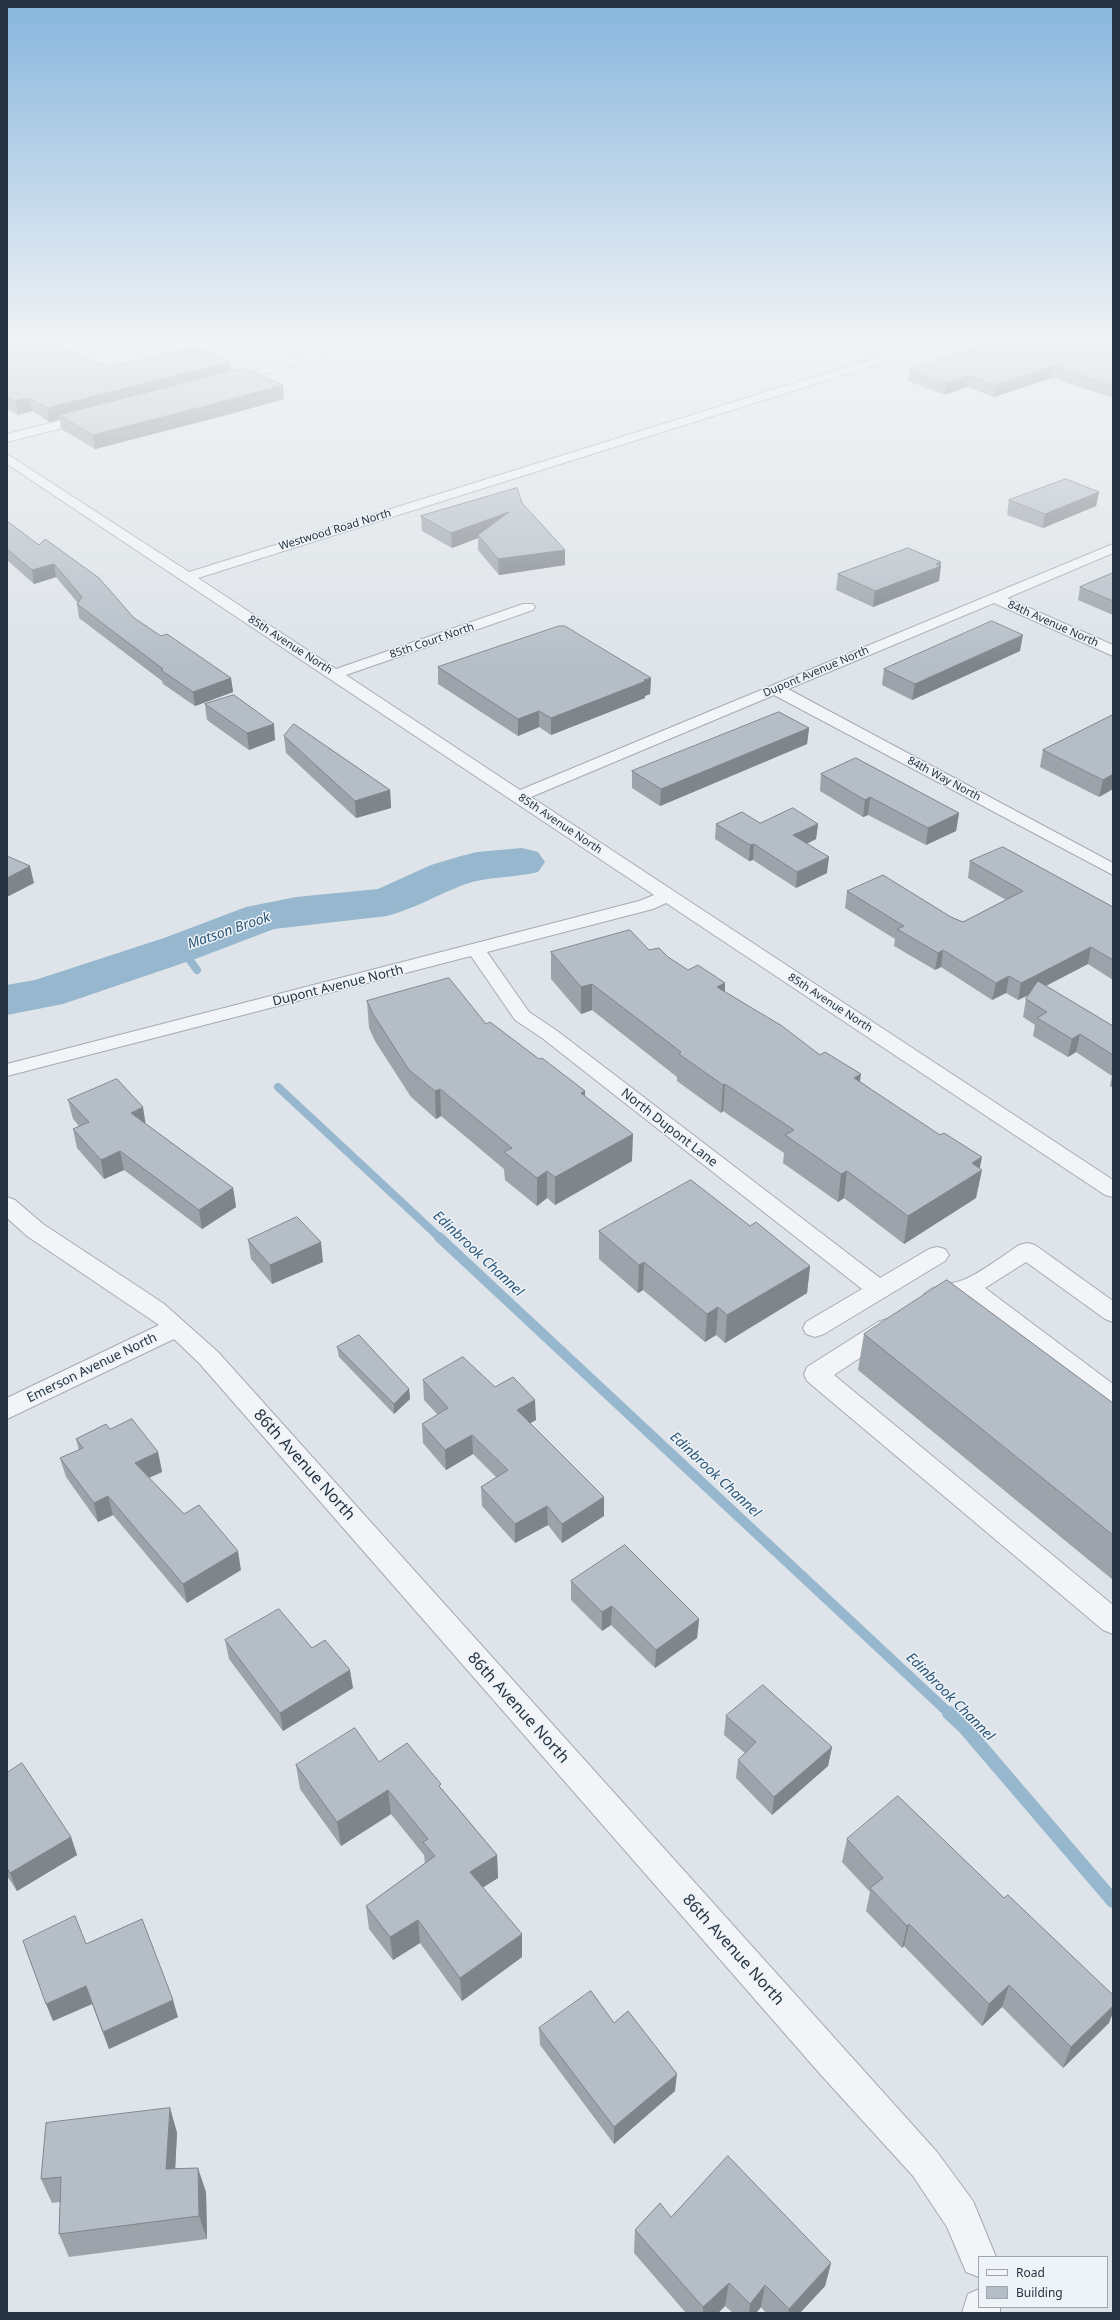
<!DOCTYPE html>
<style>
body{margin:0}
#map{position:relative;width:1120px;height:2320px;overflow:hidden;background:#dee4e9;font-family:"Noto Sans",sans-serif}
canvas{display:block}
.frame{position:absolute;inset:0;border:8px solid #263342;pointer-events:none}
.legend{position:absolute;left:978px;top:2256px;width:130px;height:52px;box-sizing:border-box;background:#eef3f7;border:1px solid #9ea6af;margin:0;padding:5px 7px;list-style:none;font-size:12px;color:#263342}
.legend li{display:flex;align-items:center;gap:8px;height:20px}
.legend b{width:20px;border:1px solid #9ea6af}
</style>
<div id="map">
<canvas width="1120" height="2320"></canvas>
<div class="frame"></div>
<ul class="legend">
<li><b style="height:5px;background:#f2f4f7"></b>Road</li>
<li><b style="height:11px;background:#b5bec7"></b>Building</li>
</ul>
</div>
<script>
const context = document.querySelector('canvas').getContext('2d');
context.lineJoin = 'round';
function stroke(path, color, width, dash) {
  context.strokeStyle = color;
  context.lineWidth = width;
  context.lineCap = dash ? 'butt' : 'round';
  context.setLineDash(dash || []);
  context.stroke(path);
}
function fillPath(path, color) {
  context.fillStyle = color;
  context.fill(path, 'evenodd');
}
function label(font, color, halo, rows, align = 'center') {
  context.font = font + ' "Noto Sans",sans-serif';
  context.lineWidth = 3;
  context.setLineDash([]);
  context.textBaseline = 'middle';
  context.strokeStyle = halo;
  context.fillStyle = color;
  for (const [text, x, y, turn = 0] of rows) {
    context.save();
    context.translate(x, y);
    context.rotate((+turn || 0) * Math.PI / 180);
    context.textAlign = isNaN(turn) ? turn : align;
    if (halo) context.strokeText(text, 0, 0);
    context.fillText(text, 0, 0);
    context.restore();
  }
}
stroke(new Path2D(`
 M 181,948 L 197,970
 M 278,1087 L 440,1238`), '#96b7cd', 8);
stroke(new Path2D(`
 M 439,1237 L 950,1714`), '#96b7cd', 10);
stroke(new Path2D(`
 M 949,1713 L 965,1728 L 1113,1901`), '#96b7cd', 14);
fillPath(new Path2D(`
 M 522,848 L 538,852 L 545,862 L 538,872 C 514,878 487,876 463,885 C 437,895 414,909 387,916 L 274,929 L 198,958 L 63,1004 L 7,1015 L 7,985 L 35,980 L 164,938 L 246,907 L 296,897 L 378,889 L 431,865 L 461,856 L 477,852 Z`), '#96b7cd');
const minor = new Path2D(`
 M 336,341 L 351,341 L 314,360 L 227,384 L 221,381 L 223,379 L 306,356 Z
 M 929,341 L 947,341 L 945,343 L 198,578 L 336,669 L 523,604 L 533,604 L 535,607 L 533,610 L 346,675 L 520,790 L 1113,544 L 1113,553 L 1007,598 L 1113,645 L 1113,656 L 994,603 L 788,689 L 1113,863 L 1113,875 L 774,695 L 531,797 L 1113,1180 L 1113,1197 L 1105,1195 L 666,903 L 653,909 L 487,952 L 529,1012 L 556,1030 L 880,1278 L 929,1249 L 937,1247 L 945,1249 L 949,1255 L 945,1261 L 824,1334 L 815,1337 L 806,1334 L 803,1328 L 806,1322 L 862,1289 L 542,1038 L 515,1020 L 471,956 L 7,1076 L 7,1064 L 639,901 L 654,895 L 7,464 L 7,454 L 189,572 Z
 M 90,413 L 94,414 L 96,417 L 94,420 L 7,442 L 7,434 Z
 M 7,1197 L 15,1200 L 43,1224 L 163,1303 L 218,1352 L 937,2152 L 973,2201 L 996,2257 L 979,2257 L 979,2277 L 966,2272 L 947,2227 L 913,2176 L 821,2075 L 200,1364 L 174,1339 L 7,1419 L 7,1398 L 159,1325 L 27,1236 L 7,1218 Z
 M 1027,1243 L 1035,1245 L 1113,1301 L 1113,1322 L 1105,1319 L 1026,1262 L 985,1288 L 1113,1384 L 1113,1406 L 1104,1404 L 964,1297 L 947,1301 L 933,1307 L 925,1305 L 921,1299 C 930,1284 945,1286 960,1281 C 975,1277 1004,1255 1019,1245 Z
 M 887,1319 L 896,1322 L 899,1328 L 896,1334 L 834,1375 L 1113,1605 L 1113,1634 L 1103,1630 L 807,1381 L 804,1374 L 807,1367 L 878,1322 Z
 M 979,2289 L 979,2307 L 1000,2307 L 1000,2313 L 962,2313 L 968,2294 Z`);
stroke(minor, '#a3abb4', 2);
fillPath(minor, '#f2f4f7');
fillPath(new Path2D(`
 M 997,341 L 1113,341 L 1113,398 L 1052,378 L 994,397 L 967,387 L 944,395 L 908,381 L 909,370 Z
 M 7,347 L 109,367 L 231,371 L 284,399 L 223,416 L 95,449 L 61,429 L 60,419 L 49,422 L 32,411 L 18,415 L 7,409 Z
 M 1099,492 L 1096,506 L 1043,528 L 1007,515 L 1009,500 Z
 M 421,516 L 565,550 L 565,565 L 499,575 L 478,550 L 478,538 L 452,548 L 422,531 Z
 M 7,521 L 134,618 L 161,636 L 231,678 L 233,692 L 195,706 L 163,684 L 162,681 L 79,618 L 77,604 L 78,603 L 56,577 L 34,584 L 7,560 Z
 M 940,565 L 939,581 L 873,607 L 836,590 L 838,574 Z
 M 1113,573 L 1113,615 L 1078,600 L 1080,587 Z
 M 1020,651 L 912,700 L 882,685 L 884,669 Z
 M 438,667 L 651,678 L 650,694 L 645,696 L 645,698 L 551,735 L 539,727 L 518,736 L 438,684 Z
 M 205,704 L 275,740 L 249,750 L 207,720 Z
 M 1113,715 L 1113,789 L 1099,797 L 1040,767 L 1043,750 Z
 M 809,728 L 807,744 L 660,806 L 632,788 L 632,771 Z
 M 284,736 L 390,790 L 391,808 L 356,818 L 286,753 Z
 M 821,774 L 959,813 L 956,831 L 926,845 L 868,815 L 863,817 L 820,791 Z
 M 760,823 L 818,824 L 816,839 L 807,844 L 827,873 L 796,888 L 753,860 L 749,861 L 715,839 L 716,824 Z
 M 970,861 L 1113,907 L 1113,980 L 1088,964 L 1046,986 L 1113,1026 L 1113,1088 L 1110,1086 L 1112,1076 L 1076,1052 L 1068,1057 L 1033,1036 L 1035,1025 L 1023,1017 L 1026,999 L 1029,995 L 1018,1000 L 1006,993 L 992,1000 L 941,967 L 935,970 L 894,946 L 895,939 L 845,908 L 847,891 L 951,917 L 963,922 L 1006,900 L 968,878 Z
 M 649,950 L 668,957 L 688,970 L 725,983 L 725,992 L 860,1081 L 979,1169 L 976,1198 L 904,1244 L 844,1198 L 838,1202 L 783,1163 L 784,1153 L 723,1111 L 721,1113 L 677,1081 L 677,1077 L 592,1010 L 581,1014 L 551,979 L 551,952 Z
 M 367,1001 L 486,1024 L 539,1059 L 585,1091 L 585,1097 L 632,1161 L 555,1205 L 547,1198 L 537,1206 L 505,1180 L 504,1169 L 441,1116 L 436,1119 L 411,1097 L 375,1041 L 369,1028 Z
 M 68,1100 L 146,1124 L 233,1188 L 236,1207 L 202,1229 L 124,1170 L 104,1179 L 77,1148 L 73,1129 L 79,1126 L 73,1119 Z
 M 750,1226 L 810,1266 L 807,1293 L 725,1343 L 716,1335 L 705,1342 L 643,1290 L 638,1293 L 599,1259 L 599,1231 Z
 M 248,1240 L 323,1262 L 272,1284 L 251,1259 Z
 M 864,1334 L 1113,1403 L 1113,1580 L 858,1370 Z
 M 337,1347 L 409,1389 L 410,1399 L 394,1414 L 339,1357 Z
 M 423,1380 L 495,1387 L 536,1420 L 530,1423 L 604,1497 L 604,1516 L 562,1543 L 548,1525 L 515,1543 L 482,1506 L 481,1487 L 496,1477 L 473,1454 L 446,1470 L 423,1443 L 422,1424 L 438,1415 L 424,1400 Z
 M 110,1429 L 158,1452 L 162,1472 L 149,1478 L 184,1514 L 241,1570 L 187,1603 L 113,1515 L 98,1522 L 66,1477 L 60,1458 L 79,1450 L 76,1439 Z
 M 571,1581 L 699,1619 L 697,1638 L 655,1668 L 611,1625 L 602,1631 L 571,1600 Z
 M 225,1640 L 312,1648 L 353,1688 L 283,1731 L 229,1659 Z
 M 726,1716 L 832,1747 L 828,1766 L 772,1815 L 736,1778 L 738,1760 L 745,1753 L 724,1735 Z
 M 379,1762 L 442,1789 L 497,1855 L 498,1878 L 483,1887 L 522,1957 L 462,2001 L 420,1943 L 393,1960 L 369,1929 L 366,1906 L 425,1863 L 424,1855 L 391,1814 L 341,1846 L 300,1789 L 296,1765 Z
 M 7,1773 L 71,1837 L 77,1855 L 17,1891 L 7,1876 Z
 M 847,1839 L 1109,2023 L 1063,2068 L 1002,2007 L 982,2026 L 904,1946 L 902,1948 L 866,1911 L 870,1892 L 842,1862 Z
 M 86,1944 L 178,2017 L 109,2049 L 92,2004 L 53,2021 Z
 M 614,2023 L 675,2091 L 614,2144 L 540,2045 L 539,2028 Z
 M 170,2108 L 177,2133 L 175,2169 L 206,2192 L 207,2239 L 69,2257 L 59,2234 L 60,2202 L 52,2203 L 41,2179 Z
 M 671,2217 L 831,2263 L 825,2286 L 800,2313 L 766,2313 L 761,2307 L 756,2313 L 733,2313 L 725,2306 L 718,2313 L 686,2313 L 634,2253 L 635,2230 Z`), '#9ca3ab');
fillPath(new Path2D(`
 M 230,362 L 232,375 L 59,415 L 60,419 L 49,422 L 47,408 Z
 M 1054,366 L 1052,378 L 994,397 L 996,385 Z
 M 969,376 L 967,387 L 944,395 L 946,383 Z
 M 283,385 L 284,399 L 223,416 L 95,449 L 93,435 Z
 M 29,398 L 32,411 L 18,415 L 15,401 Z
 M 1099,492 L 1096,506 L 1043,528 L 1045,514 Z
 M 509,512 L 478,535 L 478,538 L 452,548 L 451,533 Z
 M 565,550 L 565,565 L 499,575 L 498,559 Z
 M 941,562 L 940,566 L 941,566 L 939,581 L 873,607 L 875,591 Z
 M 54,564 L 56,577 L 34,584 L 32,570 Z
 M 1023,635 L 1020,651 L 912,700 L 915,684 Z
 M 231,678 L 233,692 L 195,706 L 193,692 Z
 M 651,678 L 650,694 L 645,696 L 645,698 L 551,735 L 551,718 Z
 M 539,711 L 539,727 L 518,736 L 518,719 Z
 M 274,724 L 275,740 L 249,750 L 247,733 Z
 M 809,728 L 807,744 L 660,806 L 661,789 Z
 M 1113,774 L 1113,789 L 1099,797 L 1103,780 Z
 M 390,790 L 391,808 L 356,818 L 355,801 Z
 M 870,797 L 868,815 L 863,817 L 865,800 Z
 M 959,813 L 956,831 L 926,845 L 928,828 Z
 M 818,824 L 816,839 L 791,851 L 793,835 Z
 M 754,844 L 753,860 L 749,861 L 750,845 Z
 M 829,857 L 827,873 L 796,888 L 797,872 Z
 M 30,866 L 34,883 L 7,897 L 7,878 Z
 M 1091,947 L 1088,964 L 1018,1000 L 1021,983 Z
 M 943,950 L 941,967 L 935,970 L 938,953 Z
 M 1009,976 L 1006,993 L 992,1000 L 996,983 Z
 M 725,983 L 724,1010 L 717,987 Z
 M 592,984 L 592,1010 L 581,1014 L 581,987 Z
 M 1080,1034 L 1076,1052 L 1068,1057 L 1072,1039 Z
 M 861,1074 L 857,1101 L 854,1078 Z
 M 725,1084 L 723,1111 L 721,1113 L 723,1085 Z
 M 440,1089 L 441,1116 L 436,1119 L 435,1091 Z
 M 585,1091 L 585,1118 L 581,1093 Z
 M 143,1107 L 146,1126 L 131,1113 Z
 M 633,1134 L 632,1161 L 555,1205 L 555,1177 Z
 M 120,1151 L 124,1170 L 104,1179 L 101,1160 Z
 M 982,1157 L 979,1172 L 982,1170 L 976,1198 L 904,1244 L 908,1216 L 972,1163 Z
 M 547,1171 L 547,1198 L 537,1206 L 537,1178 Z
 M 847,1171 L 844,1198 L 838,1202 L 841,1174 Z
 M 233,1188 L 236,1207 L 202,1229 L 199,1210 Z
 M 321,1242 L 323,1262 L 272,1284 L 270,1265 Z
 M 644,1262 L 643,1290 L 638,1293 L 639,1265 Z
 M 810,1266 L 807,1293 L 725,1343 L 727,1315 Z
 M 718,1307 L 716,1335 L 705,1342 L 707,1314 Z
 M 409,1389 L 410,1399 L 394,1414 L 394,1404 Z
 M 535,1400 L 536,1420 L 518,1430 L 517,1410 Z
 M 472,1435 L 473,1454 L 446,1470 L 445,1450 Z
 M 158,1452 L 162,1472 L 139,1482 L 135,1463 Z
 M 108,1496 L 113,1515 L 98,1522 L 94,1503 Z
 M 604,1497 L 604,1516 L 562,1543 L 562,1524 Z
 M 547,1506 L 548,1525 L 515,1543 L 515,1524 Z
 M 238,1551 L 241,1570 L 187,1603 L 183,1584 Z
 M 612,1606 L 611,1625 L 602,1631 L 602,1612 Z
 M 699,1619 L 697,1638 L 655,1668 L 656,1650 Z
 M 350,1670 L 353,1688 L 283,1731 L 280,1713 Z
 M 832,1747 L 828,1766 L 772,1815 L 774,1797 Z
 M 388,1790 L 391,1814 L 341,1846 L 337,1822 Z
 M 71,1837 L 77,1855 L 17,1891 L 10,1873 Z
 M 497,1855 L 498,1878 L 471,1895 L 470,1872 Z
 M 418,1920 L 420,1943 L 393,1960 L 390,1937 Z
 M 909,1924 L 904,1946 L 902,1948 L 907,1926 Z
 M 522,1934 L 522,1957 L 462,2001 L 460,1978 Z
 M 1009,1985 L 1002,2007 L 982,2026 L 989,2004 Z
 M 86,1986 L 92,2004 L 53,2021 L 46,2004 Z
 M 173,2000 L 178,2017 L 109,2049 L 103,2032 Z
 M 1113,2006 L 1113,2013 L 1109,2023 L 1063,2068 L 1071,2047 Z
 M 677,2074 L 675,2091 L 614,2144 L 614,2127 Z
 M 170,2108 L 177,2133 L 174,2193 L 166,2169 Z
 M 198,2168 L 206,2192 L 207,2239 L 199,2216 Z
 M 831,2263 L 825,2286 L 800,2313 L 788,2313 L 789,2309 Z
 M 729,2283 L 725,2306 L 718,2313 L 703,2313 L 703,2307 Z
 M 765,2285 L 761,2307 L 756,2313 L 749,2313 L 750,2304 Z`), '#7f858b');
const building = new Path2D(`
 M 30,341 L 46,341 L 109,367 L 196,347 L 230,362 L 47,408 L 29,398 L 15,401 L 7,397 L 7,347 Z
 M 997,341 L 1068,341 L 1113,356 L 1113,386 L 1054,366 L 996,385 L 969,376 L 946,383 L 909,370 Z
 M 1098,341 L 1113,341 L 1113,346 Z
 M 244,368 L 283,385 L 221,402 L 93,435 L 59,415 Z
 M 1066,479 L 1099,492 L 1045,514 L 1009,500 Z
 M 517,488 L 522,503 L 565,550 L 498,559 L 478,535 L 509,512 L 451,533 L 421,516 Z
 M 7,521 L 39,545 L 45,539 L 99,578 L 134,618 L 161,636 L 167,634 L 231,678 L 193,692 L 161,670 L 163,669 L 77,604 L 82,597 L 54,564 L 32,570 L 7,549 Z
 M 908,548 L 941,562 L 936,564 L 941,566 L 875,591 L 838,574 Z
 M 1113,573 L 1113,601 L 1080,587 Z
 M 992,621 L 1023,635 L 915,684 L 884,669 Z
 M 559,626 L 565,626 L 651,678 L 644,680 L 646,681 L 551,718 L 539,711 L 518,719 L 438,667 Z
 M 234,695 L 274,724 L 247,733 L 205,704 Z
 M 779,712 L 809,728 L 661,789 L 632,771 Z
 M 1113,715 L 1113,774 L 1103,780 L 1043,750 Z
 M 294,724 L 390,790 L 355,801 L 284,736 Z
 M 856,758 L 959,813 L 928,828 L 870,797 L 865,800 L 821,774 Z
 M 793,808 L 818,824 L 793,835 L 829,857 L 797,872 L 754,844 L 750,845 L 716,824 L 742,812 L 760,823 Z
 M 1003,847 L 1113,907 L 1113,960 L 1091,947 L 1021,983 L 1009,976 L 996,983 L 943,950 L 938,953 L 897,929 L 904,926 L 847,891 L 883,875 L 951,917 L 963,922 L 1023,891 L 970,861 Z
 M 7,856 L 30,866 L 7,878 Z
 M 630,930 L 649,950 L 659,948 L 668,957 L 688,970 L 698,965 L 725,983 L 717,987 L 782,1026 L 820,1055 L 825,1052 L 861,1074 L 854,1078 L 940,1135 L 944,1133 L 982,1157 L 972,1163 L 982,1170 L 908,1216 L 847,1171 L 841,1174 L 785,1135 L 794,1130 L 725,1084 L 723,1085 L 679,1054 L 681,1052 L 592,984 L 581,987 L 551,952 Z
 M 449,978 L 486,1024 L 490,1022 L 539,1059 L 542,1058 L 585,1091 L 581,1093 L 633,1134 L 555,1177 L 547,1171 L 537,1178 L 504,1152 L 512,1148 L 440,1089 L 435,1091 L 409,1070 L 373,1014 L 367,1001 Z
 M 1038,981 L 1113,1026 L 1113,1055 L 1080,1034 L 1072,1039 L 1037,1018 L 1047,1012 L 1026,999 Z
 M 117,1079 L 143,1107 L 131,1113 L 233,1188 L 199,1210 L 120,1151 L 101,1160 L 73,1129 L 89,1122 L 68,1100 Z
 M 691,1180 L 750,1226 L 756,1222 L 810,1266 L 727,1315 L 718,1307 L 707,1314 L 644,1262 L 639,1265 L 599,1231 Z
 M 297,1217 L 321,1242 L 270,1265 L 248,1240 Z
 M 947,1280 L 1113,1403 L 1113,1535 L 864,1334 Z
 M 359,1335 L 409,1389 L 394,1404 L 337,1347 Z
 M 463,1357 L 495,1387 L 513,1377 L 535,1400 L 517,1410 L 604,1497 L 562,1524 L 547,1506 L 515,1524 L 481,1487 L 508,1470 L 472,1435 L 445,1450 L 422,1424 L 448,1408 L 423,1380 Z
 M 132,1419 L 158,1452 L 135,1463 L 184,1514 L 199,1505 L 238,1551 L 183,1584 L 108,1496 L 94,1503 L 60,1458 L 83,1448 L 76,1439 L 106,1424 L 110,1429 Z
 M 625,1545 L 699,1619 L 656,1650 L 612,1606 L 602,1612 L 571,1581 Z
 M 279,1609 L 312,1648 L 325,1640 L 350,1670 L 280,1713 L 225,1640 Z
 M 763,1685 L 832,1747 L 774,1797 L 738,1760 L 756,1742 L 726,1716 Z
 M 355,1728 L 379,1762 L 407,1743 L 441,1784 L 439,1786 L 497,1855 L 470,1872 L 522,1934 L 460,1978 L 418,1920 L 390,1937 L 366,1906 L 435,1856 L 423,1842 L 428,1839 L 388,1790 L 337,1822 L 296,1765 Z
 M 22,1763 L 71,1837 L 10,1873 L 7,1868 L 7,1773 Z
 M 898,1796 L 1004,1898 L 1008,1895 L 1113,1995 L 1113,2006 L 1071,2047 L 1009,1985 L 989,2004 L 909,1924 L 907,1926 L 870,1888 L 883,1878 L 847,1839 Z
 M 75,1916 L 86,1944 L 142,1919 L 173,2000 L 103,2032 L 86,1986 L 46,2004 L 23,1941 Z
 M 591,1991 L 614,2023 L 628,2011 L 677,2074 L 614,2127 L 539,2028 Z
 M 170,2108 L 166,2169 L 198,2168 L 199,2216 L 59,2234 L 61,2177 L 41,2179 L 46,2123 Z
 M 728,2156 L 831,2263 L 789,2309 L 765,2285 L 750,2304 L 729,2283 L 703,2307 L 635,2230 L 660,2203 L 671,2217 Z`);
fillPath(building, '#b5bec7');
stroke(building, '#7f858b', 1);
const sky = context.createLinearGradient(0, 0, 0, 666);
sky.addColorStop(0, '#87b5dd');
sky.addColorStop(0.51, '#f0f3f5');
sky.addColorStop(1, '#f0f3f500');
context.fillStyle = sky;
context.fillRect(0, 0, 1120, 666);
label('11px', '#263342', '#eef3f7', [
 ["Westwood Road North",335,530,-17],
 ["84th Avenue North",1053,624,24],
 ["85th Court North",432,641,-19],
 ["85th Avenue North",290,645,33],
 ["Dupont Avenue North",816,672,-23],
 ["84th Way North",944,779,28],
 ["85th Avenue North",560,824,34],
 ["85th Avenue North",830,1003,33]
]);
label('13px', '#263342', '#eef3f7', [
 ["Dupont Avenue North",338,986,-14],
 ["North Dupont Lane",669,1128,38],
 ["Emerson Avenue North",92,1368,-26]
]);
label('italic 14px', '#2d5779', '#eef3f7', [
 ["Matson Brook",229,931,-19],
 ["Edinbrook Channel",478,1254,43],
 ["Edinbrook Channel",715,1475,43],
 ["Edinbrook Channel",950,1697,45]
]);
label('16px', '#263342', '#eef3f7', [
 ["86th Avenue North",304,1465,48],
 ["86th Avenue North",518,1708,48],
 ["86th Avenue North",733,1950,48]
]);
</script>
